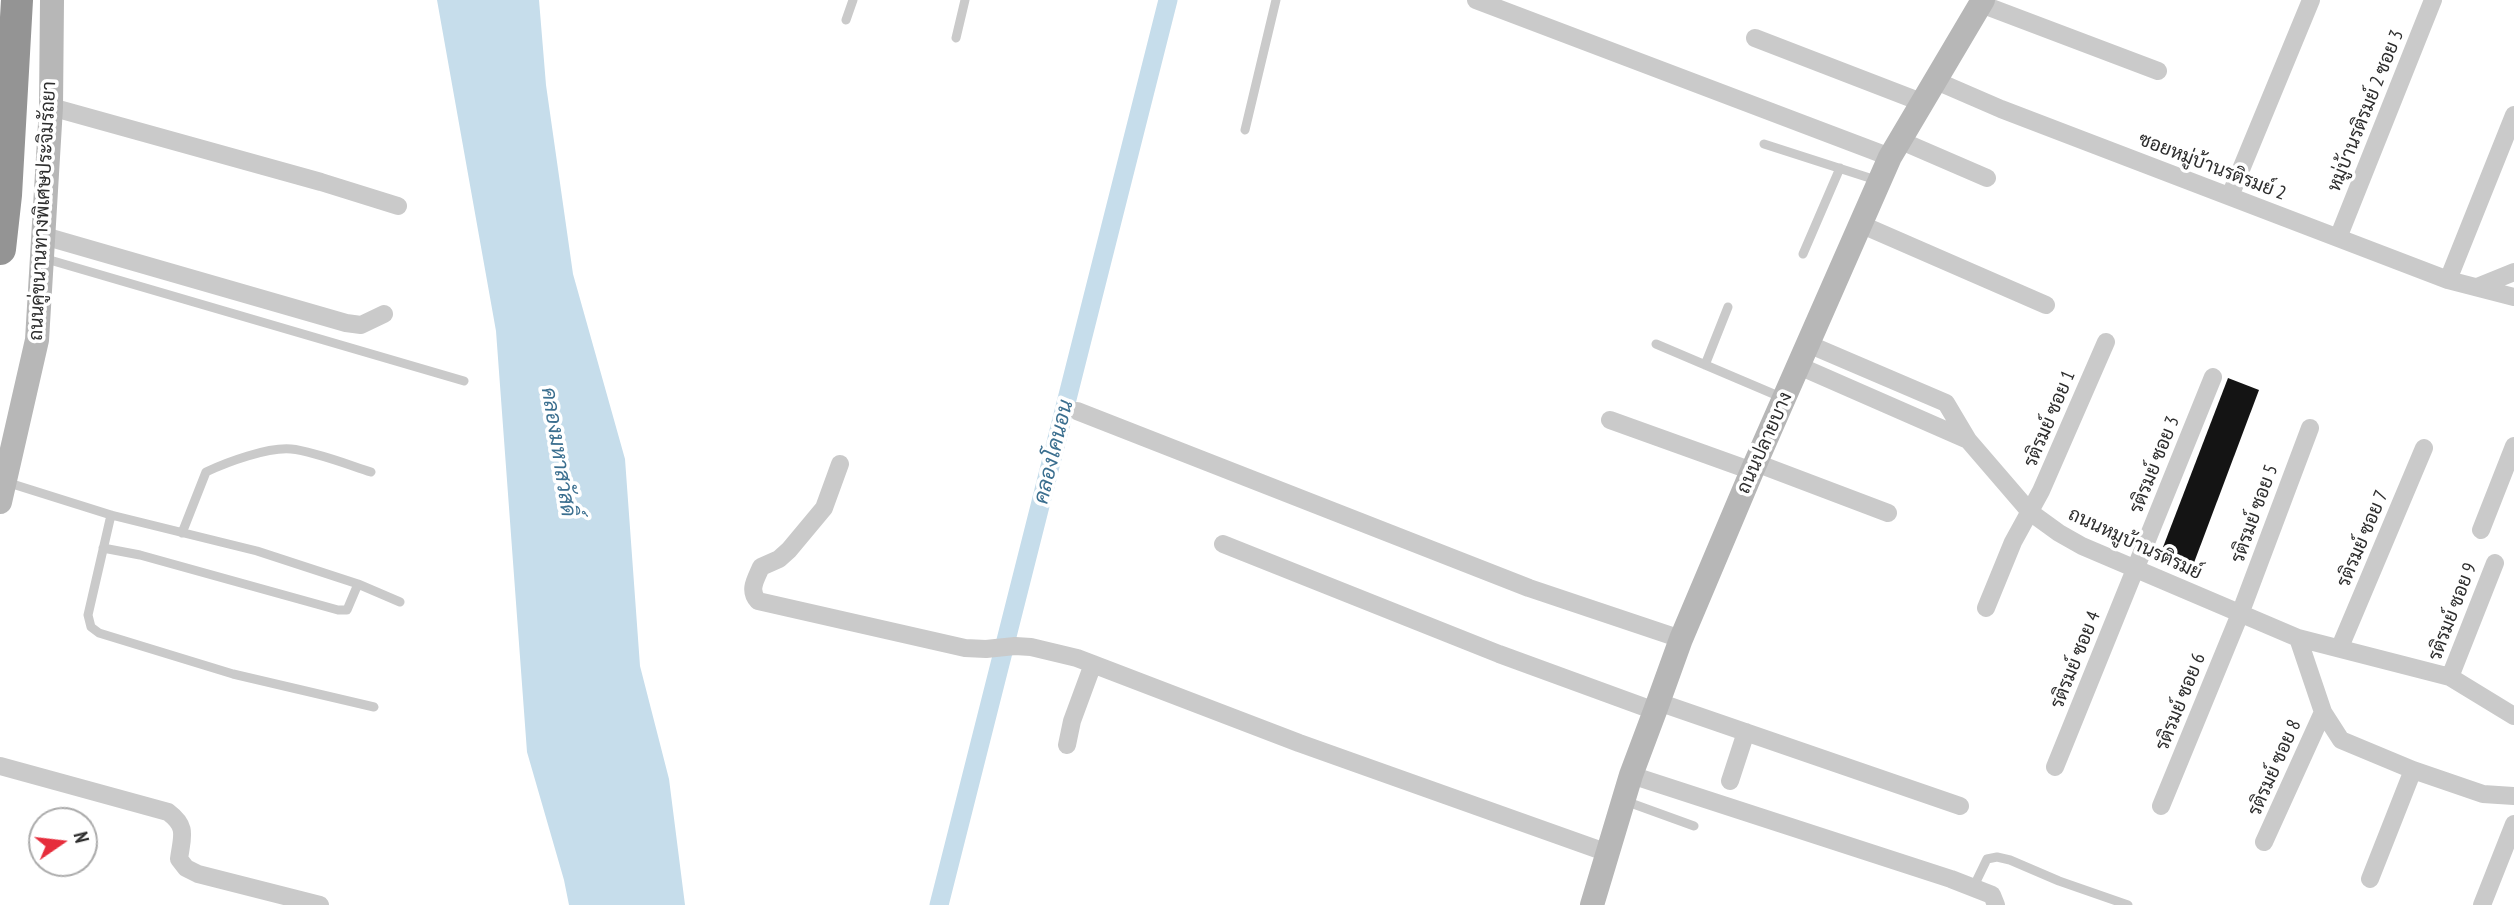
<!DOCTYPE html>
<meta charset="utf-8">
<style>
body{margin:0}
#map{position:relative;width:2514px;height:905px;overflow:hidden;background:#fff;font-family:"PT Sans Narrow",sans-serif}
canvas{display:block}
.north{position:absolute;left:28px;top:807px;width:70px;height:70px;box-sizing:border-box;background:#fff;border:2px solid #ababab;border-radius:50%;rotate:76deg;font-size:19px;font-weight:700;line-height:28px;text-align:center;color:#2d2d2d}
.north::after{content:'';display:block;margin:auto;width:24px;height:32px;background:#e62d3c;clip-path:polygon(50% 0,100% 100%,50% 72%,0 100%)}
</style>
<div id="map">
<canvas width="2514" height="905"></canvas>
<div class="north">N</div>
</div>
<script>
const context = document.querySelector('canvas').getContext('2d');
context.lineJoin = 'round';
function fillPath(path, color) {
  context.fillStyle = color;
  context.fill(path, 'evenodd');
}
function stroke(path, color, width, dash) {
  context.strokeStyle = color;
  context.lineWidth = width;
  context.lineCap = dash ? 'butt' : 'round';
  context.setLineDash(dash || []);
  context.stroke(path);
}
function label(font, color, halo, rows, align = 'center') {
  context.font = font + ' "PT Sans Narrow",Sarabun,sans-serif';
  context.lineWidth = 7;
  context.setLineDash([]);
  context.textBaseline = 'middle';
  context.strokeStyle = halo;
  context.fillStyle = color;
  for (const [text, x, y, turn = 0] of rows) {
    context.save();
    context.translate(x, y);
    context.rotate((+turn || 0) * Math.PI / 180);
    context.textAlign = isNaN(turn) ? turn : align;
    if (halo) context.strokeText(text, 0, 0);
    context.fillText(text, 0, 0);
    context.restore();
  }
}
fillPath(new Path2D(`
 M 437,0 L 539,0 L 546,85 L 573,274 L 625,459 L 640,666 L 669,779 L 685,905 L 569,905 L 564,880 L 527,752 L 496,331 Z`), '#c6ddeb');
stroke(new Path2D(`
 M 939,905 L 1168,0`), '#c6ddeb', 19);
fillPath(new Path2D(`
 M 2228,378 L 2259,390 L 2192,568 L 2160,555 Z`), '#141414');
stroke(new Path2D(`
 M 846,20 L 853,0
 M 956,38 L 965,0
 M 1245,130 L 1276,0
 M 1764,144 L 1879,181
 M 1803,254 L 1840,168
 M 43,258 L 464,381
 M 1656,344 L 1783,398
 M 1705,365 L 1728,307
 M 6,482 L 111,515 L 257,551 L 358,584 L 400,602
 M 111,515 L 88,615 L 91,627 L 99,633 L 233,674 L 374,707
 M 182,533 L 206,472 C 227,462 268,447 291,449 C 313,451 349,465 371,472
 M 103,548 L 140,555 L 338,610 L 347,610 L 358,584
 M 1625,801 L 1694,826
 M 1973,888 L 1987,859 L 1997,857 L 2010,860 L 2059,881 L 2128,905`), '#cacaca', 9);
stroke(new Path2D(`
 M 1476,0 L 1890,157
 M 1981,4 L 2158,71
 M 1755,38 L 1921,102
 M 1934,80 L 2001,109 L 2448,280 L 2514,297
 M 51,107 L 321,182 L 398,206
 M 1899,140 L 1987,178
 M 2230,196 L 2311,0
 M 1860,224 L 2046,305
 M 44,236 L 346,323 L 361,325 L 384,314
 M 2338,238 L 2433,0
 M 2448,280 L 2514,115
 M 2477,287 L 2514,272
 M 1808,344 L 1946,403 L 1968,440 L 2030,512 L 2059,533 L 2082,546 L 2298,638 L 2450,677 L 2514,716
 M 1799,366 L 1968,440
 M 1077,411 L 1529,588 L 1681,639
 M 1610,420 L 1752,471
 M 1756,463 L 1888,513
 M 840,464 L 824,508 L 789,550 L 779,559 L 761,567 C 756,579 748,590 758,601 L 965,648 L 986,649 L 1015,646 L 1031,647 L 1077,658 L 1299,743 L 1608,853
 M 2481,530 L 2514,446
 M 1223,544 L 1499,654 L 1655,711
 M 1986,608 L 2013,542 L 2041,491 L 2106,342
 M 2298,638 L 2323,712 L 2341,740 L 2413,770 L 2483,794 L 2514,796
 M 2340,647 L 2424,448
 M 2450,677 L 2495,563
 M 1658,702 L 1960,806
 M 1067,745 L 1072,721 L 1093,664
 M 0,766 L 168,812 C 188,827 182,836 179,859 L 186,868 L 198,874 L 320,905
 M 2055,767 L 2213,377
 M 1631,775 L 1951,879 L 1992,895 L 1996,905
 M 1730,781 L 1746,732
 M 2161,806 L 2240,614 L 2310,428
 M 2264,842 L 2323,712
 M 2370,879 L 2413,770
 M 2482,905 L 2514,824`), '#cacaca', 18);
stroke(new Path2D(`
 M 0,502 L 37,340 L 51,107 L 52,0
 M 1592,905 L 1631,775 L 1655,711 L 1681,639 L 1752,471 L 1890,157 L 1983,0`), '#b7b7b7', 24);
stroke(new Path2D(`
 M 0,249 L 6,195 L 17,0`), '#949494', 32);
label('19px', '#2d2d2d', '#fff', [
 ["หมู่บ้านรติรมย์ 2 ซอย 3",2366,111,-68],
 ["ซอยหมู่บ้านรติรมย์ 2",2212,167,21],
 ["ถนนคู่ขนานทางพิเศษประจิมรัถยา",43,211,-87],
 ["รติรมย์ ซอย 1",2050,419,-67],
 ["ถนนปลายบาง",1765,443,-66],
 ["รติรมย์ ซอย 3",2155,465,-68],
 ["รติรมย์ ซอย 5",2255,514,-70],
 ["รติรมย์ ซอย 7",2363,539,-67],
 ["ถนนหมูบ้านรติรมย์",2135,544,25],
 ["รติรมย์ ซอย 9",2453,612,-69],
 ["รติรมย์ ซอย 4",2076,660,-68],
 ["รติรมย์ ซอย 6",2181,702,-68],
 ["รติรมย์ ซอย 8",2275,768,-66]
]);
label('italic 21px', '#3b6f8f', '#fff', [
 ["คลองมหาสวัสดิ์",558,452,81],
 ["คลองโคนอน",1054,452,-76]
]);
</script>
